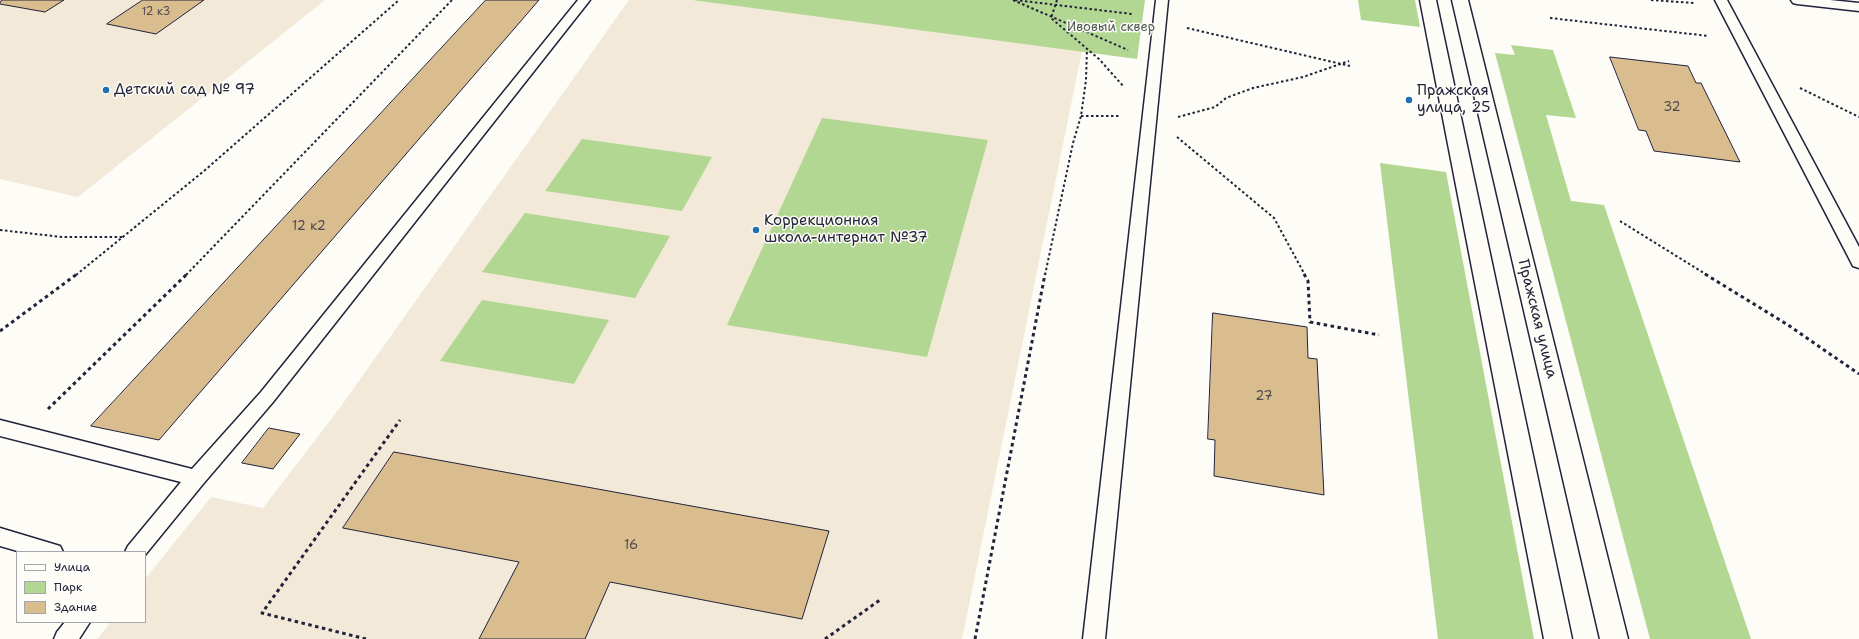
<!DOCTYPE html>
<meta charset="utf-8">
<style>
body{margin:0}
#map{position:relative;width:1859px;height:639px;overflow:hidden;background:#fdfcf7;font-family:"Shantell Sans",sans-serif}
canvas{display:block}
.legend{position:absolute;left:16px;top:551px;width:130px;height:72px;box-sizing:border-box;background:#fdfcf7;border:1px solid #a5a5ac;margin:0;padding:5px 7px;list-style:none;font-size:12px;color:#22223b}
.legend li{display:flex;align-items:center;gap:8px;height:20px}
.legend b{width:20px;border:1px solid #a5a5ac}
</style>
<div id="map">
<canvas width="1859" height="639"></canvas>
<ul class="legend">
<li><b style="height:5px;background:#fdfcf7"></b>Улица</li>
<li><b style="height:11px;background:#b2d792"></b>Парк</li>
<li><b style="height:11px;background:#d9bd8e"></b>Здание</li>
</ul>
</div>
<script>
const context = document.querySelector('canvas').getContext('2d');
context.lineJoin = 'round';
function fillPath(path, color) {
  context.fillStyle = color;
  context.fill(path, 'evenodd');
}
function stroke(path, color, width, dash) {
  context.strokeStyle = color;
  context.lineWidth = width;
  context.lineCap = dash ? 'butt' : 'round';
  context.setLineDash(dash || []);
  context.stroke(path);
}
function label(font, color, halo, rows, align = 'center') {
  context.font = font + ' "Shantell Sans",sans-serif';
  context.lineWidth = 3;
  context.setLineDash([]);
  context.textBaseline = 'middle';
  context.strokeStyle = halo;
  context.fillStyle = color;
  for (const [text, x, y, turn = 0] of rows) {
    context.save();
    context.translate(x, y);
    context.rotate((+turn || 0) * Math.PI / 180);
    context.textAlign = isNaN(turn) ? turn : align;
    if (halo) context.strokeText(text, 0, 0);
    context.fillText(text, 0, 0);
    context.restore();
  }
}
fillPath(new Path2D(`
 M 0,0 L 325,0 L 78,197 L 0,179 Z
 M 629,0 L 692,0 L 1082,51 L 962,639 L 97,639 L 111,622 L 145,622 L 145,579 L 211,497 L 263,508 L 339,409 Z`), '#f2e9d8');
fillPath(new Path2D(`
 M 692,0 L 1145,0 L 1137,59 Z
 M 1358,0 L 1415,0 L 1420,27 L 1361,20 Z
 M 1511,45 L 1553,50 L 1576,118 L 1546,115 L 1571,201 L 1604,205 L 1751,639 L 1650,639 L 1495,53 L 1515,55 Z
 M 822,118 L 988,140 L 927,357 L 727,325 Z
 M 582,139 L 712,157 L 682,211 L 545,191 Z
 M 1380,163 L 1446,172 L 1534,639 L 1438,639 Z
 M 525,213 L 670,236 L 635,298 L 482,272 Z
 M 482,300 L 609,320 L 574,384 L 440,361 Z`), '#b2d792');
const building = new Path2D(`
 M 2,0 L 64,0 L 45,12 L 0,4 Z
 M 143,0 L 204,0 L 156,34 L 107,24 Z
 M 486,0 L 539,0 L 159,440 L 91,426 Z
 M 1610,57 L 1688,66 L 1696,83 L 1701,83 L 1740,162 L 1654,151 L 1646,131 L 1639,130 Z
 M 1213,313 L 1307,327 L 1308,358 L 1317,359 L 1324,495 L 1214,476 L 1215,440 L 1208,439 Z
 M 269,428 L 300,434 L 273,469 L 242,463 Z
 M 394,452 L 829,531 L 802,619 L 610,582 L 585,639 L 479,639 L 519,562 L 343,528 Z`);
fillPath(building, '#d9bd8e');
stroke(building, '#22223b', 1);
const lane = new Path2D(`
 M 578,0 L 590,0 L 273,402 L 203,484 L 145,555 L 145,552 L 125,552 L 128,546 L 181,482 L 0,436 L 0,420 L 192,469 L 261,392 Z
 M 1156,0 L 1168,0 L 1105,639 L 1083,639 Z
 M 1715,0 L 1727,0 L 1859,247 L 1859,268 L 1853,266 L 1851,262 Z
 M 1791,0 L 1830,0 L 1859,3 L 1859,11 L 1797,4 L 1793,3 Z
 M 0,528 L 60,546 L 63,552 L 21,552 L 0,546 Z
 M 65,622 L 90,622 L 79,639 L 54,639 L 57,632 Z`);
const secondary = new Path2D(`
 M 1420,0 L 1436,0 L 1572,639 L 1544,639 Z
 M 1452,0 L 1468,0 L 1628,639 L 1600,639 Z`);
stroke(lane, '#22223b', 3);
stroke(secondary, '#22223b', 3);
stroke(new Path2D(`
 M 1013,0 L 1128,50
 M 1015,0 L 1132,14
 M 1057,0 L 1051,18 L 1099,59 L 1124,87
 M 1651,0 L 1694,3
 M 1550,18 L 1709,36
 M 1187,28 L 1350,66
 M 1800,88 L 1859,117
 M 1081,116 L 1120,116
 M 1178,117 L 1215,107 L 1226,98 L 1253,88 L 1303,77 L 1349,61
 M 1177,137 L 1274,218 L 1305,275
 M 1620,221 L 1707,275
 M 0,230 L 62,237 L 124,237
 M 76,275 L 204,171 L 399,0
 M 186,275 L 452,0
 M 1045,275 L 1073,143 L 1081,116 L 1086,80 L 1087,49`), '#22223b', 2, [2.5, 2.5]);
stroke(new Path2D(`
 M 1304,274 L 1308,281 L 1310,322 L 1379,335
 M 1705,274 L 1788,325 L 1859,374
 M 0,331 L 77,274
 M 48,409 L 187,274
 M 366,639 L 262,613 L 400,420
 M 825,639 L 880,600
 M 975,639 L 1045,274`), '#22223b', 3, [3.5, 3.5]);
fillPath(lane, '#fdfcf7');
fillPath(secondary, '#fdfcf7');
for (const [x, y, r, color] of [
 [106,90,4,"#1f6fb2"],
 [1409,100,4,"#1f6fb2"],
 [756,230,4,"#1f6fb2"]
]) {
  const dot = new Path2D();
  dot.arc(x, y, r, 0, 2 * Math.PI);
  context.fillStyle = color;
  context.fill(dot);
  stroke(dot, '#fdfcf7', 1.5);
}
label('11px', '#504950', null, [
 ["12 к3",156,12]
]);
label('13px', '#4d5855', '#fdfcf7', [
 ["Ивовый сквер",1111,28]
]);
label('13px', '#504950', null, [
 ["32",1672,108],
 ["12 к2",309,227],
 ["27",1264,397],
 ["16",631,546]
]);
label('15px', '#22223b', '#fdfcf7', [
 ["Детский сад № 97",114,90],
 ["Пражская",1417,91],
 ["улица, 25",1417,108],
 ["Коррекционная",764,221],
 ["школа-интернат №37",764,238]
], 'left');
label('15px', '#22223b', '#fdfcf7', [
 ["Пражская улица",1537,319,76]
]);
</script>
